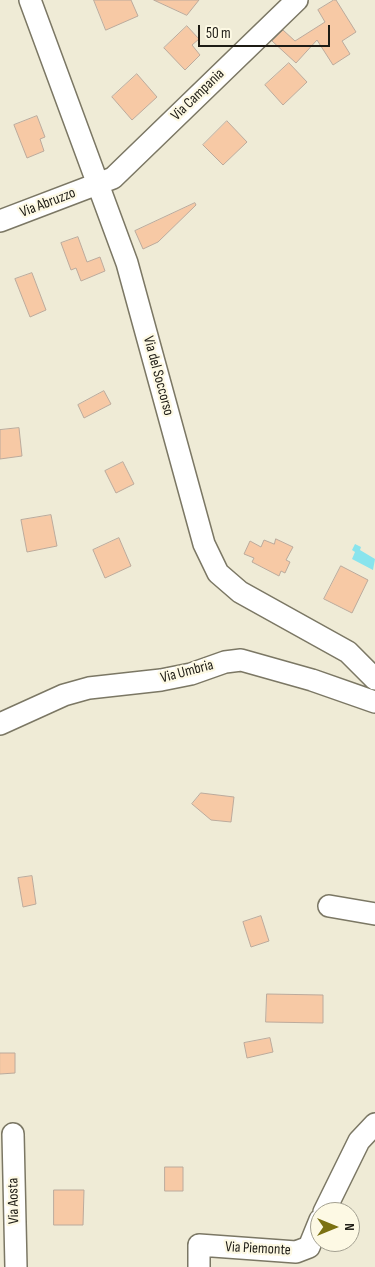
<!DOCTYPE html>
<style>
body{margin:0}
#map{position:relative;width:375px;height:1267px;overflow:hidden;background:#efebd6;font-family:"Sofia Sans Condensed",sans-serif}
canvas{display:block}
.north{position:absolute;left:310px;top:1202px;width:50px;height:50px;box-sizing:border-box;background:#fdf9e4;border:1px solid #a3a091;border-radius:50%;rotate:90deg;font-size:14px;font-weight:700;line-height:20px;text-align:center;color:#1d1b14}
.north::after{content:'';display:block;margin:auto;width:18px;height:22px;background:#7b7112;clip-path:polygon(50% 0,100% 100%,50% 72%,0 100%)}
.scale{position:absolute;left:198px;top:25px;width:132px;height:22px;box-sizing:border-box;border:2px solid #1d1b14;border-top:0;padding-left:6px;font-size:15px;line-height:18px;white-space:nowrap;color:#1d1b14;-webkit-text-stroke:4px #fdf9e4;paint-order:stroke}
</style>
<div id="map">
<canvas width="375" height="1267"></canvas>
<div class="north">N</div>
<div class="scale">50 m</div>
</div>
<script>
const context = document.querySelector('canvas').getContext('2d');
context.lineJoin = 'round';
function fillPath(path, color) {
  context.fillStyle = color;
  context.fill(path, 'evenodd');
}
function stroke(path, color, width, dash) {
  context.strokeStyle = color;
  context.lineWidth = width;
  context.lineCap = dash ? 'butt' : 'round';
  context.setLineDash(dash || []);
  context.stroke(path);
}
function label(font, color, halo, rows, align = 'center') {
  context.font = font + ' "Sofia Sans Condensed",sans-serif';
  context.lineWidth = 4.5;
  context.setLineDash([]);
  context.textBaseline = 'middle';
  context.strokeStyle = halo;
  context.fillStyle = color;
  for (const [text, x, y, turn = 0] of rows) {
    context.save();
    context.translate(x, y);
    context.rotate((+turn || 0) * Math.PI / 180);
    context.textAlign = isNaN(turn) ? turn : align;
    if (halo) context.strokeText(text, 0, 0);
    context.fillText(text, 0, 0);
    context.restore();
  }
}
fillPath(new Path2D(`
 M 355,544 L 361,547 L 360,550 L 375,559 L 373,570 L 352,559 L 355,552 L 352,550 Z`), '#89e4ed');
const building = new Path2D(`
 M 94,0 L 131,0 L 138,16 L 106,30 Z
 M 154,0 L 199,0 L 187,15 Z
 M 334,0 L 336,0 L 356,32 L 342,41 L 350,54 L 333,65 L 317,40 L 296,63 L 272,41 L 283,30 L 295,41 L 325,22 L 318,10 Z
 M 187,26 L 199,39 L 192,45 L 200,55 L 185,70 L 164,48 Z
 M 289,63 L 307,82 L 283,105 L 265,85 Z
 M 137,74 L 157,97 L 132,120 L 112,97 Z
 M 37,116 L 45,137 L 40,139 L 44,151 L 27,158 L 14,125 Z
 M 227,121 L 247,142 L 223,165 L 203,145 Z
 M 195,203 L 196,205 L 158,242 L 143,249 L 135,231 Z
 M 78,237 L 87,262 L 100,257 L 105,271 L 81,281 L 76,268 L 71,270 L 61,243 Z
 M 32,273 L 46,310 L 30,317 L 15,279 Z
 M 104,391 L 111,404 L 84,418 L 78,405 Z
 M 19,428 L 22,456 L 0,459 L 0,430 Z
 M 123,462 L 134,484 L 116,493 L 105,471 Z
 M 51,515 L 57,546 L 27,552 L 21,520 Z
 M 119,538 L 131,566 L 105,578 L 93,550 Z
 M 276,539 L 293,547 L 286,560 L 290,562 L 285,573 L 281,571 L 279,576 L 252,562 L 254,558 L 244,554 L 250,541 L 261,547 L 264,540 L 274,544 Z
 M 341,566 L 368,580 L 352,613 L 324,599 Z
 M 201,793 L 234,797 L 231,822 L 211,820 L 192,804 Z
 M 32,876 L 36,904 L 23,907 L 18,878 Z
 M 261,916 L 269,941 L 251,947 L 243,922 Z
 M 267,994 L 323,995 L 323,1023 L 266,1022 Z
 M 270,1038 L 273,1052 L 247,1058 L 244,1043 Z
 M 0,1053 L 15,1053 L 15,1073 L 0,1074 Z
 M 165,1167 L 183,1167 L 183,1191 L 165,1191 Z
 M 54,1190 L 84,1190 L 83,1225 L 54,1225 Z`);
fillPath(building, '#f7c9a5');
stroke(building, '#bbaa9c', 1);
const minor = new Path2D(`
 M 30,0 L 127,263 L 204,544 L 218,573 L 240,592 L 348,652 L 375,679
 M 0,221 L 113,178 L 297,0
 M 0,724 L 64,695 L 89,688 L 161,680 L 191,674 L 225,662 L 241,660 L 312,680 L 375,702
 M 329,906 L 375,914
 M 13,1134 L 16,1267
 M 324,1212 L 359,1141 L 375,1124
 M 199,1267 L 199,1245 L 296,1252 L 309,1247 L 320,1220`);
stroke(minor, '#7b7764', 24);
stroke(minor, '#fff', 21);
label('15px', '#1d1b14', '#fdf9e4', [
 ["Via Campania",198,95,-44],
 ["Via Abruzzo",48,203,-21],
 ["Via del Soccorso",158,376,75],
 ["Via Umbria",187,672,-15],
 ["Via Aosta",14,1201,-91],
 ["Via Piemonte",258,1249,3]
]);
</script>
